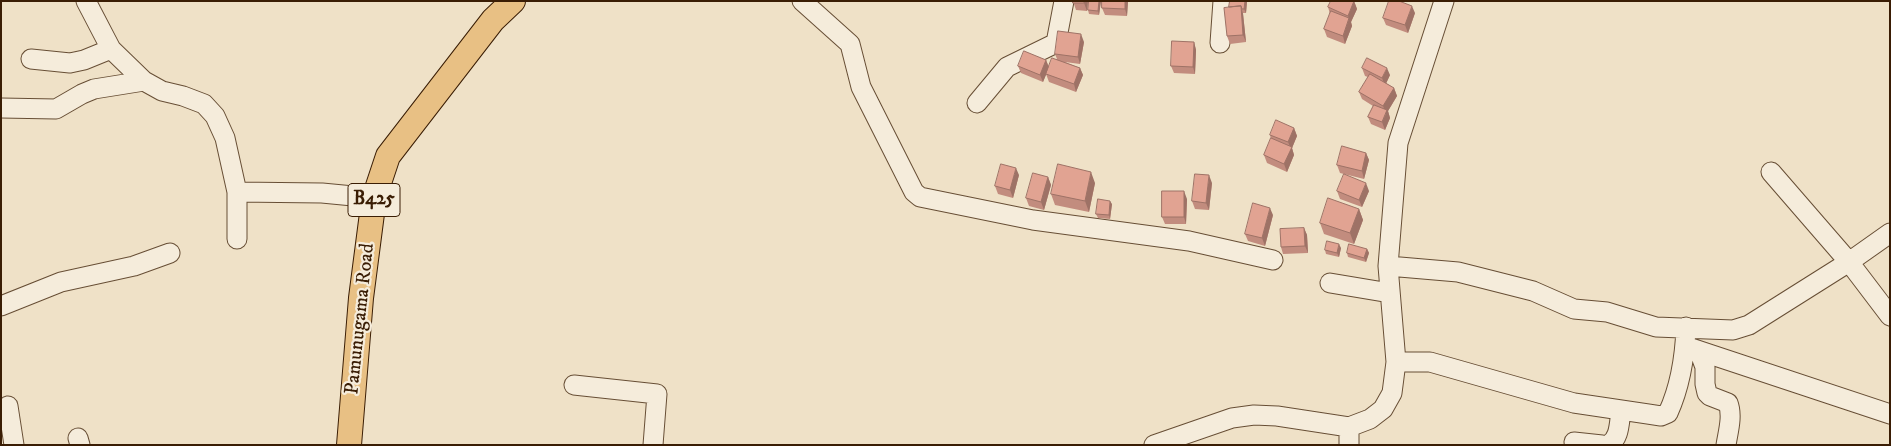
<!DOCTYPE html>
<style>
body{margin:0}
#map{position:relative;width:1891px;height:446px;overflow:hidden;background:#efe1c7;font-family:"IM FELL DW Pica",serif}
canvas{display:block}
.frame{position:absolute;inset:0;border:2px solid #3a1d04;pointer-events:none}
</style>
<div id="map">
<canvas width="1891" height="446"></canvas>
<div class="frame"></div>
</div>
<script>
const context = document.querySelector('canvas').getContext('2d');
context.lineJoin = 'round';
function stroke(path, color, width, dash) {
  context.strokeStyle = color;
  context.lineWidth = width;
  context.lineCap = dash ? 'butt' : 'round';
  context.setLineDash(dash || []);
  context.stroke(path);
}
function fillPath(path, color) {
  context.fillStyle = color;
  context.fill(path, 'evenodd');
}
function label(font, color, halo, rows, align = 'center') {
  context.font = font + ' "IM FELL DW Pica",serif';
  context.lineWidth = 4.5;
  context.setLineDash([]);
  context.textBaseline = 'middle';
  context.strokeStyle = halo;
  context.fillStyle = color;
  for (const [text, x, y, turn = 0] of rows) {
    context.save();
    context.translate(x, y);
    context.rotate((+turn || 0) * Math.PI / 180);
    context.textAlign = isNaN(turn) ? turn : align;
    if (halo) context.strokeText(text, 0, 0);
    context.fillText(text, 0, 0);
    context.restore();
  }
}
const minor = new Path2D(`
 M 86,1 L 111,49 L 144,81 L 162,91 L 183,96 L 204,104 L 215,116 L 225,138 L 237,192 L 322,193 L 374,198
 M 802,1 L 850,44 L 861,87 L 914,192 L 920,197 L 1033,220 L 1189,241 L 1273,260
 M 1220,43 L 1223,1
 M 31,59 L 70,63 L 84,60 L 111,49
 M 977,103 L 1007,67 L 1056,43 L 1064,1
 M 1,108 L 56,109 L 82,94 L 94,89 L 144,81
 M 1771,172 L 1849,262 L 1890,316
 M 237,239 L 237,192
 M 1388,266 L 1458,272 L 1533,291 L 1574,309 L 1607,312 L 1656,327 L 1733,330 L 1749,325 L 1849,262 L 1890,233
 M 1330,283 L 1390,293
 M 1,306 L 61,282 L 134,266 L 170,253
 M 1685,346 L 1890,414
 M 1699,351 L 1705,367 L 1705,384 L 1707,393 L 1710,396 L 1728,403 C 1733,416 1728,432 1726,445
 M 1396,362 L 1430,362 L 1574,403 L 1648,414 L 1661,416 L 1668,413 C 1680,387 1685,355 1686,327
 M 574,385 L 657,394 L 653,445
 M 8,406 L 14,445
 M 1349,427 L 1349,445
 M 78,438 L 80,445
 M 1574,442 L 1602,445
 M 1154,445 L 1232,418 L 1254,415 L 1277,416 L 1349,427 L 1370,419 L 1383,409 L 1392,393 L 1396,362 L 1388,266 L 1398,143 L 1444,1
 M 1608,445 C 1620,439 1619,423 1621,411`);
const major = new Path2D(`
 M 349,445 L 361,298 L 374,198 L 388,156 L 493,20 L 513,1`);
stroke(minor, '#674e35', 21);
stroke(major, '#3a1d04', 26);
stroke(minor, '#f5ecdb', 19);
stroke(major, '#e8c084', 24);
fillPath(new Path2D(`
 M 1073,1 L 1088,1 L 1087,11 L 1076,10 Z
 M 1089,1 L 1101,1 L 1099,15 L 1089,14 L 1088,10 Z
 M 1102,1 L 1128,1 L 1127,16 L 1105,15 L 1102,8 Z
 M 1230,1 L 1247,1 L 1246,13 L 1243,13 L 1246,42 L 1230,44 L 1227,36 Z
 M 1354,1 L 1357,9 L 1351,22 L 1352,26 L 1345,44 L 1327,37 L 1324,29 L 1330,14 L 1328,7 Z
 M 1415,13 L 1408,33 L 1386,25 L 1383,18 Z
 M 1084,42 L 1080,64 L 1065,62 L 1080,68 L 1083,75 L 1076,92 L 1049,82 L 1046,74 L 1043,82 L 1021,73 L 1018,66 L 1046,60 L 1049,67 L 1057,59 L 1055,54 Z
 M 1194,42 L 1196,50 L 1195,74 L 1174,73 L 1171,66 Z
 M 1362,68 L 1390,75 L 1386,83 L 1394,88 L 1397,96 L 1388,111 L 1390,118 L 1385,130 L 1371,124 L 1368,117 L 1373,106 L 1362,99 L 1359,92 L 1368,77 L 1365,76 Z
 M 1294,128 L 1297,136 L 1292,148 L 1294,155 L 1287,172 L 1267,163 L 1264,155 L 1271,139 L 1270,135 Z
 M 1366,153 L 1369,160 L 1364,179 L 1340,173 L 1337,165 Z
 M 1019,175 L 1013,198 L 998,194 L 995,186 Z
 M 1048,177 L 1051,185 L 1044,210 L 1029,206 L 1026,198 Z
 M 1095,183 L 1089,212 L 1055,205 L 1051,194 Z
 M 1212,183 L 1209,210 L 1195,209 L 1192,201 Z
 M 1337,191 L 1369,191 L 1362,207 L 1340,199 Z
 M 1187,199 L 1186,224 L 1165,224 L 1162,217 Z
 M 1112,204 L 1110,219 L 1098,218 L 1096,214 Z
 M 1359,209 L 1363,220 L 1354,244 L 1324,234 L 1320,223 Z
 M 1273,215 L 1265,246 L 1248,241 L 1245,234 Z
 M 1304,228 L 1307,235 L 1308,253 L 1283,254 L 1281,247 Z
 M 1341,248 L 1339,257 L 1326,254 L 1325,250 Z
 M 1367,249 L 1369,253 L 1366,262 L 1348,257 L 1347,253 Z`), '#c28c7e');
fillPath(new Path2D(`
 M 1084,1 L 1088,1 L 1087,11 L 1084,3 Z
 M 1099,1 L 1101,1 L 1099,15 L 1098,11 Z
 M 1125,1 L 1128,2 L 1127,16 L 1125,9 Z
 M 1245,1 L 1247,2 L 1246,13 L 1244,9 Z
 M 1354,1 L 1357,9 L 1351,22 L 1352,26 L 1345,44 L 1343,36 L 1349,19 L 1348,16 Z
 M 1241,6 L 1243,14 L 1246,42 L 1243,35 Z
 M 1412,6 L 1415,13 L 1408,33 L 1405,25 Z
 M 1081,34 L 1084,42 L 1080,64 L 1078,57 Z
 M 1194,42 L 1196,50 L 1195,74 L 1193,67 Z
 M 1046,60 L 1049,68 L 1043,82 L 1040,75 Z
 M 1080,68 L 1083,75 L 1076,92 L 1074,84 Z
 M 1387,68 L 1390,75 L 1385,86 L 1382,78 Z
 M 1394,88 L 1397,96 L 1388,111 L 1390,118 L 1385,130 L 1382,122 L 1386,114 L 1383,106 Z
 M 1294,128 L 1297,136 L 1292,148 L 1294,155 L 1287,172 L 1284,164 L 1291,149 L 1288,142 Z
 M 1366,153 L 1369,160 L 1364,179 L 1362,171 Z
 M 1016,168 L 1019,175 L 1013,198 L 1010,190 Z
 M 1091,172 L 1095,183 L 1089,212 L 1085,201 Z
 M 1209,175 L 1212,183 L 1209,210 L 1206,203 Z
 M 1048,177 L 1051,185 L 1044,210 L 1041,202 Z
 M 1366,183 L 1369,191 L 1362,207 L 1359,200 Z
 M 1184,191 L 1187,199 L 1186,224 L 1184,217 Z
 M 1110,201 L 1112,204 L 1110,219 L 1109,215 Z
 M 1270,208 L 1273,215 L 1265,246 L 1262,238 Z
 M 1359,209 L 1363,220 L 1354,244 L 1350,233 Z
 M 1304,228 L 1307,235 L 1308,253 L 1305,246 Z
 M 1339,244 L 1341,248 L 1339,257 L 1337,253 Z
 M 1367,249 L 1369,253 L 1366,262 L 1364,258 Z`), '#9e7266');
const building = new Path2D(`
 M 1073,1 L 1084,1 L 1084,3 L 1073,3 Z
 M 1089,1 L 1099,1 L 1098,11 L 1088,10 Z
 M 1102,1 L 1125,1 L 1125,9 L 1102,8 Z
 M 1230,1 L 1245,1 L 1244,9 L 1242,9 L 1241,6 L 1229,7 Z
 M 1331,1 L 1354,1 L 1348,16 L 1328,7 Z
 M 1389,1 L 1399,1 L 1412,6 L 1405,25 L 1383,18 Z
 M 1241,6 L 1243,35 L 1227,36 L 1224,8 Z
 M 1331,11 L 1349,18 L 1343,36 L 1324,29 Z
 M 1058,31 L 1081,34 L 1078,57 L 1055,54 Z
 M 1172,41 L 1194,42 L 1193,67 L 1171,66 Z
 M 1024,51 L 1046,60 L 1040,75 L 1018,66 Z
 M 1052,58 L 1080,68 L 1074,84 L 1046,74 Z
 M 1367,58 L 1387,68 L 1382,78 L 1362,68 Z
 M 1370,74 L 1394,88 L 1383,106 L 1359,92 Z
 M 1374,105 L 1387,110 L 1382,122 L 1368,117 Z
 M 1276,120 L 1294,128 L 1288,142 L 1270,135 Z
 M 1271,138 L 1292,147 L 1284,164 L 1264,155 Z
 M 1342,146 L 1366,153 L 1362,171 L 1337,165 Z
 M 1001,164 L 1016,168 L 1010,190 L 995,186 Z
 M 1058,164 L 1091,172 L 1085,201 L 1051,194 Z
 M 1033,173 L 1048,177 L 1041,202 L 1026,198 Z
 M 1195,174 L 1209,175 L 1206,203 L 1192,201 Z
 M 1344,174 L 1366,183 L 1359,200 L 1337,191 Z
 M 1162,191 L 1184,191 L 1184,217 L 1162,217 Z
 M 1328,198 L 1359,209 L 1350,233 L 1320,223 Z
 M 1098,199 L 1110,201 L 1109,215 L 1096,214 Z
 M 1253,203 L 1270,208 L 1262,238 L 1245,234 Z
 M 1304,228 L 1305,246 L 1281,247 L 1280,229 Z
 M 1327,241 L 1339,244 L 1337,253 L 1325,250 Z
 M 1349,244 L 1367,249 L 1364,258 L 1347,253 Z`);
fillPath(building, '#e1a392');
stroke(building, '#9e7266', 1);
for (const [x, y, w] of [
 [374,200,52]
]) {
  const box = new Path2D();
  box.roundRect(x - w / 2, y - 16.5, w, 33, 4);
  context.fillStyle = '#f5ecdb';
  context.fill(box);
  stroke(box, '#3a1d04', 1);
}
label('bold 19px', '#3a1d04', null, [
 ["B425",374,200]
]);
label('20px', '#3a1d04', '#f5ecdb', [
 ["Pamunugama Road",361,319,-84]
]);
</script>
